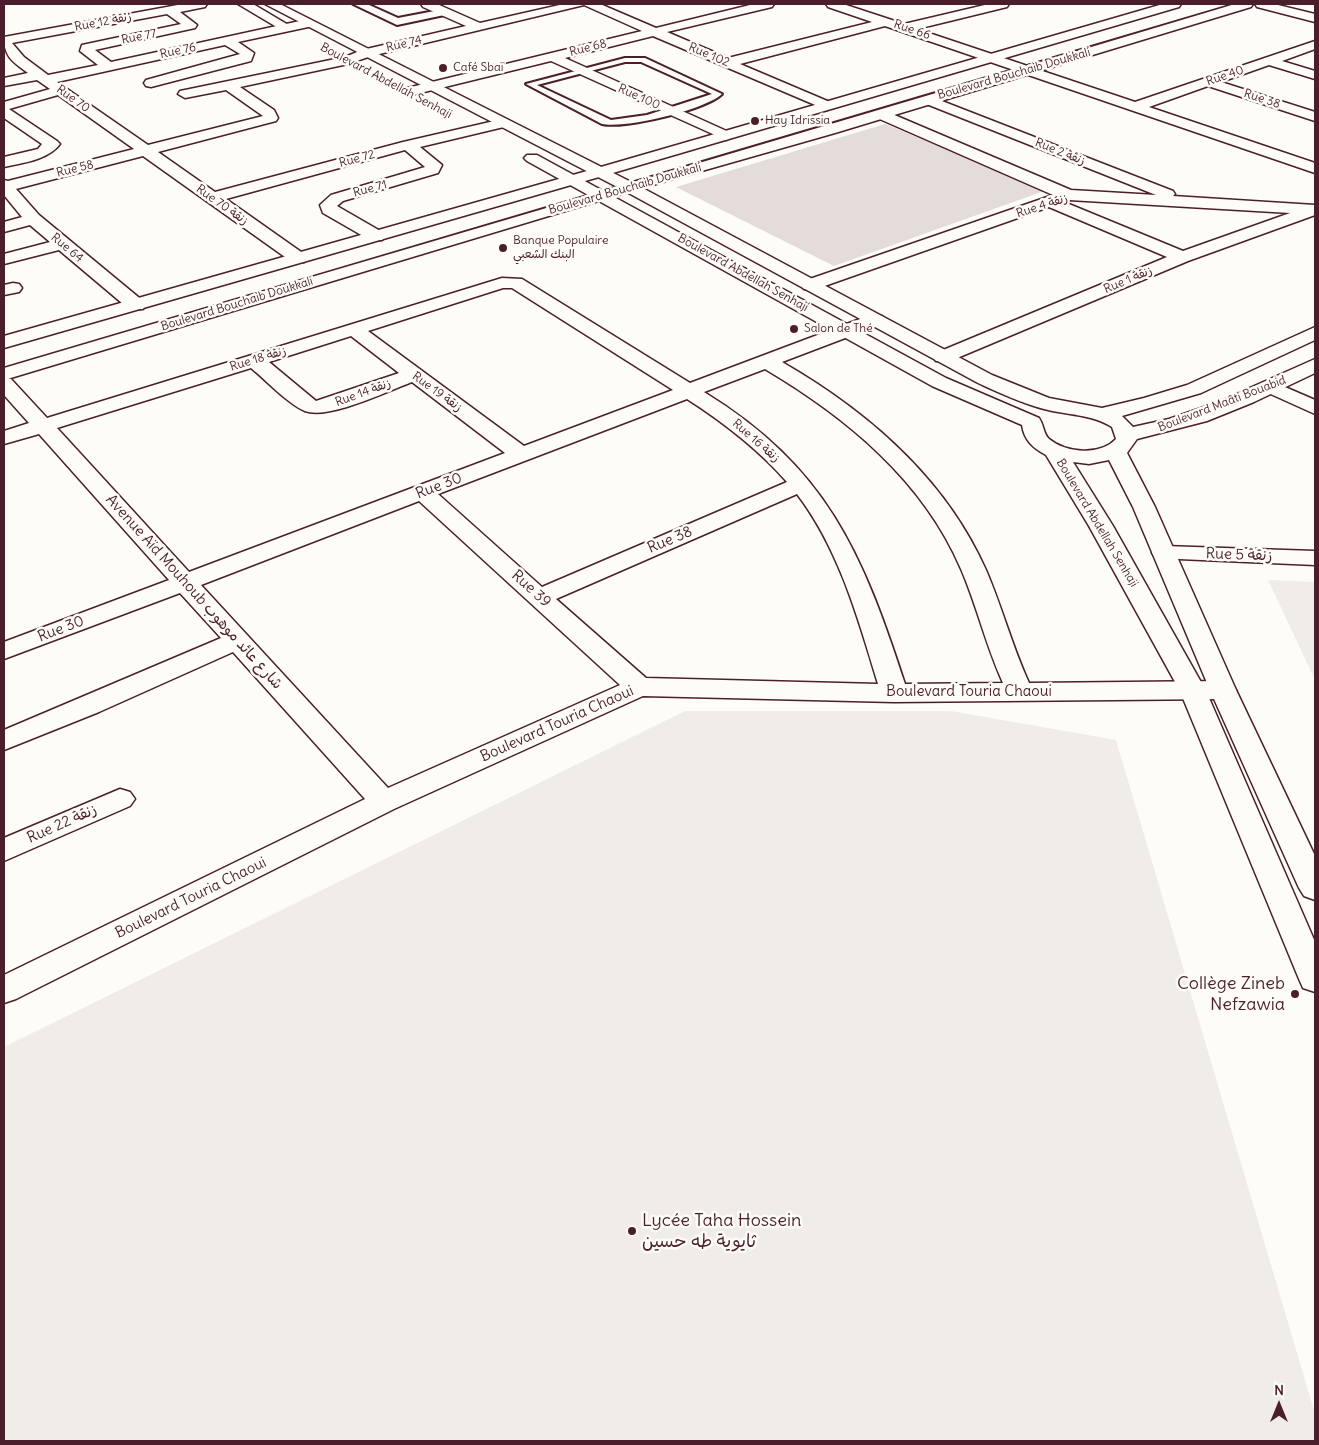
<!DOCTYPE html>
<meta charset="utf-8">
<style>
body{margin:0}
#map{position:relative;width:1319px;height:1445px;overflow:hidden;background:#fdfcf7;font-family:Delius,sans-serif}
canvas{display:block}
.frame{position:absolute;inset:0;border:5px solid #4a1f2b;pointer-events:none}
.north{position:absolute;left:1254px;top:1380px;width:50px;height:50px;-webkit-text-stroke:4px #fdfcf7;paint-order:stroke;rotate:0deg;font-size:14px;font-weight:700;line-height:20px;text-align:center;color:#4a1f2b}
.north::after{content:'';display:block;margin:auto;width:18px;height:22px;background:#4a1f2b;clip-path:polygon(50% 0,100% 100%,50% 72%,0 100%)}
</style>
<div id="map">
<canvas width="1319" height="1445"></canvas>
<div class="frame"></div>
<div class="north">N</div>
</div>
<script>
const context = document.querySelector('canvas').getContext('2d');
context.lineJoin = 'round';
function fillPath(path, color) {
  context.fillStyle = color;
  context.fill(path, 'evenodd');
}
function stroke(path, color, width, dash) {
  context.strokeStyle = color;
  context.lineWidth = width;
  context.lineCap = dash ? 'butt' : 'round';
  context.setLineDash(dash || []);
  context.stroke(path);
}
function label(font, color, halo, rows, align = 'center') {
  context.font = font + ' Delius,"Playpen Sans Arabic",sans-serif';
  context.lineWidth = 5;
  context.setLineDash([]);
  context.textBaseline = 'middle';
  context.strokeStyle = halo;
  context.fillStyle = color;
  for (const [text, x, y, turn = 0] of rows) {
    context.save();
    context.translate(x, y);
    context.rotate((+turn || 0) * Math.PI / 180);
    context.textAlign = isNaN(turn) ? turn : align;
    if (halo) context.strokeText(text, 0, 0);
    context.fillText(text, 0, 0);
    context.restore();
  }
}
fillPath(new Path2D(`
 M 1268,580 L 1315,582 L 1315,680 Z
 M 685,711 L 951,711 L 1116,740 L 1315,1414 L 1315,1441 L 4,1441 L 4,1047 Z`), '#f0ece8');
fillPath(new Path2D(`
 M 885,124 L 1047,190 L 834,266 L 676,187 Z`), '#e3dcda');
const service = new Path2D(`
 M 625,58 L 645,58 L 722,94 C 705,110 625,129 602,124 L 526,84 ZM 625,62 L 641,62 L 712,94 L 647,115 L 611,120 L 537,85 Z`);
const pedestrian = new Path2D(`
 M 353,4 L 367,4 L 398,18 L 445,9 L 451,12 L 449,14 L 397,25 Z`);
const minor = new Path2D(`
 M 183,4 L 207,4 L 205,7 L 180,12 L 197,25 L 195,28 L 95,50 L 111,62 L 309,19 L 315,23 L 313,26 L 238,42 L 254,53 L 251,61 L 151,87 L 146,86 L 144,83 L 146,80 L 240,54 L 225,45 L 57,82 L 148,145 L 263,116 L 226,90 L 185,98 L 178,94 L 180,91 L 345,57 L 362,50 L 466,26 L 423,7 L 421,4 L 437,4 L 480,23 L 564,4 L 600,4 L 656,28 L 754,4 L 774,4 L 772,7 L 667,32 L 728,58 L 872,22 L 828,7 L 826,4 L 843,4 L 904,24 L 989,4 L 1009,4 L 1007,7 L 917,29 L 1135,102 L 1315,41 L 1315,49 L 1282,61 L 1315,71 L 1315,79 L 1269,65 L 1221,82 L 1315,112 L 1315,121 L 1208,86 L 1149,107 L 1315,163 L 1315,173 L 885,26 L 740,64 L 832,103 L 834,106 L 827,110 L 653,36 L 565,58 L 731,133 L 733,136 L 726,140 L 551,61 L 408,96 L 401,92 L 403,89 L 642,31 L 584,5 L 371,56 L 348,64 L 240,87 L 274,110 L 278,118 L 276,121 L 158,152 L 215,192 L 403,142 L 503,119 L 508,120 L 510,123 L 508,126 L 420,147 L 442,165 L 438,173 L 343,201 L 337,206 L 382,232 L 385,236 L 382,240 L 370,240 L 323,213 L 320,205 L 331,195 L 425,167 L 405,150 L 226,199 L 304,254 L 307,258 L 304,262 L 292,262 L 143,156 L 16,189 L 39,215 L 143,301 L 145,305 L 143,309 L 129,309 L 59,250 L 4,264 L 4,254 L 50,242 L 30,225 L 4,232 L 4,222 L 22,217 L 4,195 L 4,180 L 8,181 L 134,149 L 58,95 L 9,109 L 57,141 L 60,144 C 48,160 22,163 4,167 L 4,157 L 38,149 L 42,144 L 4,118 L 4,102 L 50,89 L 37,80 L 4,86 L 4,78 L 28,73 C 13,62 4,57 4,37 ZM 167,14 L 181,24 L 82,45 L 80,51 L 98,65 L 48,75 L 24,57 L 12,43 Z
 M 1255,4 L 1274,4 L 1315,14 L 1315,22 L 1257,7 Z
 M 929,96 L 1173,191 L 1175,194 L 1173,196 L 1315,205 L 1315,215 L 1188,261 L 950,361 L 936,361 L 933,357 L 936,353 L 1167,257 L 1049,207 L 816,289 L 804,289 L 801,285 L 804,281 L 1053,195 L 875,117 L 873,114 L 875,111 L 885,111 L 1071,190 L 1156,195 L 924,103 L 922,100 ZM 1069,200 L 1290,213 L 1183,251 L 1064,202 Z
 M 502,278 L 522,279 L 690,383 L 868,316 L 882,316 L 884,320 L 882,324 L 782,362 C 867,411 945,478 986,570 C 1002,607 1012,646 1029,683 L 1223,681 L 1232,684 L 1236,690 L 1232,696 L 1223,699 L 894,702 L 643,696 L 394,809 L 16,999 L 4,1003 L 4,975 L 365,799 L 233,652 L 99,712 L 4,750 L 4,730 L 221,638 L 180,593 L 4,659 L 4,642 L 169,580 L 39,434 L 4,444 L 4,431 L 29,423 L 4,395 L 4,377 L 11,379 L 47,418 ZM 503,288 L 512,288 L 673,390 L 524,446 L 368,331 ZM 351,336 L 399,373 L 316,401 L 269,362 ZM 251,368 C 266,380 288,404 305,411 C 328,420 388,391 412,382 L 505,453 L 189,572 L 57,428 ZM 765,369 C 846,417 923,480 961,569 C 977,606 986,646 1003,683 L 905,684 C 862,552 827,468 704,392 ZM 687,399 C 723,422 758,449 787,482 L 542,587 L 438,494 ZM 797,494 C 839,549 858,618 878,684 L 646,678 L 556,599 ZM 419,501 L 620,685 L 388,788 L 201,585 Z
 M 13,283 L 19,284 L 22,288 L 19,292 L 4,295 L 4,285 Z
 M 1271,381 L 1315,400 L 1315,414 L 1264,391 L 1261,387 L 1264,383 Z
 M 1164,546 L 1315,551 L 1315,565 L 1156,558 L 1152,553 L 1156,548 Z
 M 120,789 L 130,792 L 135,799 L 130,806 L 4,861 L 4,838 Z`);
const tertiary = new Path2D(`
 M 238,4 L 253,4 L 290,26 L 288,29 L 280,29 Z
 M 265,4 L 280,4 L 635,184 L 992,375 L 1049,398 L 1102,408 L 1144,398 L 1187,385 L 1315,327 L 1315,340 L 1201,393 L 1122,416 L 1133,427 L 1169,419 L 1216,403 L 1315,359 L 1315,373 L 1254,402 L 1207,421 L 1137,439 L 1127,453 L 1155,507 L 1236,690 L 1315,856 L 1315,900 L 1304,896 L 1299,888 L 1210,690 L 1133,507 L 1109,460 L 1089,464 L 1073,462 L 1113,526 L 1206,691 L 1315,942 L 1315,992 L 1303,988 L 1299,979 L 1180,691 L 1089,526 L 1046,455 C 1033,448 1024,440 1022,425 L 932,386 L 527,161 L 524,158 L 527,155 L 537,155 L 946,378 L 1039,418 C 1044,425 1043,433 1049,439 C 1066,453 1100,456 1116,439 L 1112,427 C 1092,414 1066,415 1044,409 C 1021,403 1000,393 978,383 L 623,190 Z`);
const primary = new Path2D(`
 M 1163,4 L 1181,4 L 1179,7 L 606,175 L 4,348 L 4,336 L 594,169 Z
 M 1235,4 L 1253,4 L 1251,7 L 835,133 L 635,190 L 4,380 L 4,368 C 414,246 825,127 1235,4 Z`);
stroke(service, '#4a1f2b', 4);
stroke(pedestrian, '#4a1f2b', 4);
stroke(minor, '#4a1f2b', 3);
stroke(tertiary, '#4a1f2b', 3);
stroke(primary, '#4a1f2b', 3);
fillPath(service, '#fdfcf7');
fillPath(pedestrian, '#fdfcf7');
fillPath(minor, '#fdfcf7');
fillPath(tertiary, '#fdfcf7');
fillPath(primary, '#fdfcf7');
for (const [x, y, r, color] of [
 [443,68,5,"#4a1f2b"],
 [755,121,5,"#4a1f2b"],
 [503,248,5,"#4a1f2b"],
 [794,329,5,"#4a1f2b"],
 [1295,994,5,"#4a1f2b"],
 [632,1231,5,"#4a1f2b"]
]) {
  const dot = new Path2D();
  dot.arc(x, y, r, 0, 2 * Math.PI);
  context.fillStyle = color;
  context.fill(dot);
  stroke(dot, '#fdfcf7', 2);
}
label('12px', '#4a1f2b', '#fdfcf7', [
 ["Rue 12 زنقة",103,22,-11],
 ["Rue 66",912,30,19],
 ["Rue 77",139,37,-11],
 ["Rue 74",404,44,-13],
 ["Rue 68",588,48,-14],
 ["Rue 76",178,51,-12],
 ["Rue 102",709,55,23],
 ["Boulevard Bouchaib Doukkali",1014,74,-16],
 ["Rue 40",1225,76,-19],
 ["Boulevard Abdellah Senhaji",386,81,28],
 ["Rue 100",639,97,24],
 ["Rue 70",73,99,35],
 ["Rue 38",1262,99,18],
 ["Rue 2 زنقة",1060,152,22],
 ["Rue 72",357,159,-15],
 ["Rue 58",75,169,-14],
 ["Rue 71",370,189,-15],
 ["Boulevard Bouchaib Doukkali",625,189,-16],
 ["Rue 70 زنقة",222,205,35],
 ["Rue 4 زنقة",1042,206,-18],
 ["Rue 64",67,248,40],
 ["Boulevard Abdellah Senhaji",743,273,29],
 ["Rue 1 زنقة",1128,280,-23],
 ["Boulevard Bouchaib Doukkali",237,304,-17],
 ["Rue 18 زنقة",258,359,-17],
 ["Rue 19 زنقة",437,392,36],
 ["Rue 14 زنقة",363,393,-20],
 ["Boulevard Maâti Bouabid",1222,404,-21],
 ["Rue 16 زنقة",756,441,41],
 ["Boulevard Abdellah Senhaji",1097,523,59]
]);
label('12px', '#4a1f2b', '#fdfcf7', [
 ["Café Sbaï",453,68],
 ["Hay Idrissia",765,121],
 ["Banque Populaire",513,241],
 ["البنك الشعبي",513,255],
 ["Salon de Thé",804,329]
], 'left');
label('15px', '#4a1f2b', '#fdfcf7', [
 ["Rue 30",439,486,-21],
 ["Rue 38",670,540,-23],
 ["Rue 5 زنقة",1239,555,2],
 ["Rue 39",531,589,42],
 ["Avenue Aïd Mouhoub شارع عائد موهوب",194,592,48],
 ["Rue 30",61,629,-21],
 ["Boulevard Touria Chaoui",969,692],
 ["Boulevard Touria Chaoui",557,724,-24],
 ["Rue 22 زنقة",62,824,-24],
 ["Boulevard Touria Chaoui",191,898,-26]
]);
label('18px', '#4a1f2b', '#fdfcf7', [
 ["Collège Zineb",1285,984],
 ["Nefzawia",1285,1005],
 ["Lycée Taha Hossein",642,1221,"left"],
 ["ثايوية طه حسين",642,1242,"left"]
], 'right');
</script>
